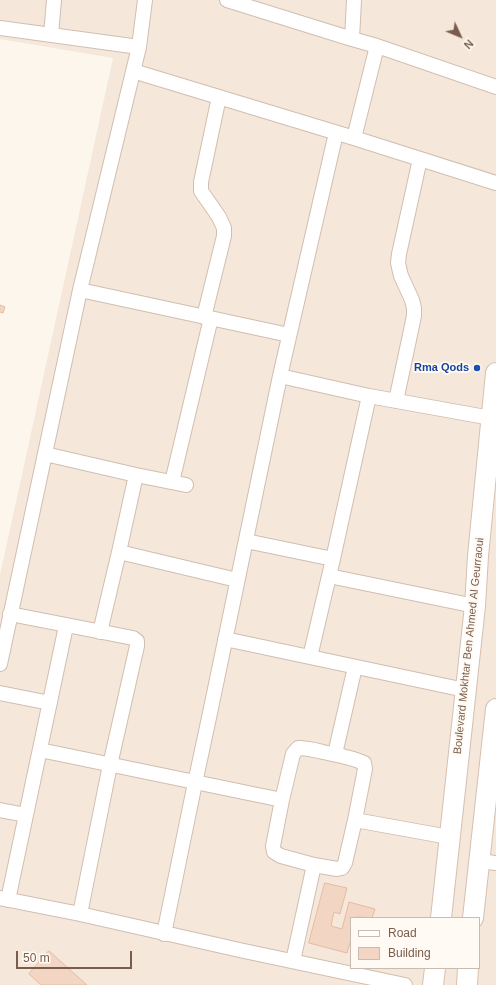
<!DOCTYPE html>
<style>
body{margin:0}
#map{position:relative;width:496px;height:985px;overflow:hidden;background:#fdf6ec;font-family:Helvetica,sans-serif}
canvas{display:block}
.legend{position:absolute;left:350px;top:917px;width:130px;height:52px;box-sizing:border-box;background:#fffaf3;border:1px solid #cabbb1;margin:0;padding:5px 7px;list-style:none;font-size:12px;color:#7a5c4d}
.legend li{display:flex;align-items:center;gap:8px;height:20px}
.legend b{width:20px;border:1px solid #cabbb1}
.north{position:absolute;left:440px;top:16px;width:40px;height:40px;-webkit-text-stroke:3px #fffaf3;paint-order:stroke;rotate:134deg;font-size:11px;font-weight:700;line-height:16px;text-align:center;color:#7a5c4d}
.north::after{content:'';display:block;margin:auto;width:14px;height:18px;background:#7a5c4d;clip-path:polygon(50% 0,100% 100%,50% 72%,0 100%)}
.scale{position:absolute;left:16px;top:951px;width:116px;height:18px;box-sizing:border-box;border:2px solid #7a5c4d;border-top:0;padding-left:5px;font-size:12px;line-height:14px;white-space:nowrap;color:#7a5c4d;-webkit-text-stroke:3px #fffaf3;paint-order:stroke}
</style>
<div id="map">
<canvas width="496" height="985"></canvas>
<ul class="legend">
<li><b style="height:5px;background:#fff"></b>Road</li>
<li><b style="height:11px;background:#f3d5c3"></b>Building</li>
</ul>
<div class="north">N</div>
<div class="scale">50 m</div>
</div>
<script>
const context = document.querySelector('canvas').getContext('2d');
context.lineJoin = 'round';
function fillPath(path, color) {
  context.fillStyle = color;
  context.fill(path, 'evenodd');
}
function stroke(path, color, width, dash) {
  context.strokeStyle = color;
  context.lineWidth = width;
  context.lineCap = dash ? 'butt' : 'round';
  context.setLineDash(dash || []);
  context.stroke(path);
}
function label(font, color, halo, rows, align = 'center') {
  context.font = font + ' Helvetica,sans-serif';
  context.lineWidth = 4;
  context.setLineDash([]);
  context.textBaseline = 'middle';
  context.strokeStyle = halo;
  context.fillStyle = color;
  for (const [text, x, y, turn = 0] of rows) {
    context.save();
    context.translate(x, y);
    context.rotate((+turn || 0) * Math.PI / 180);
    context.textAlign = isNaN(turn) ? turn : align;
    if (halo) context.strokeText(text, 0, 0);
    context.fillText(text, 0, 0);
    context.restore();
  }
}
fillPath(new Path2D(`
 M 0,0 L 496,0 L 496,985 L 0,985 L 0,575 L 113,58 L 0,39 ZM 351,918 L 479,918 L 479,968 L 351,968 Z`), '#f5e8da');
const building = new Path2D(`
 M 0,305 L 5,307 L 3,313 L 0,312 Z
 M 325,883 L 347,888 L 340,914 L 334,912 L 331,926 L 342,929 L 349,902 L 375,909 L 372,918 L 357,917 L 357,918 L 351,918 L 351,939 L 347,953 L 309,943 Z
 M 49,951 L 87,985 L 41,985 L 29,974 Z`);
fillPath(building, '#f3d5c3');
stroke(building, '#e6bba3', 1);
const street = new Path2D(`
 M 227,0 L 352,39 L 377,46 L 496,87
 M 0,28 L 139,47
 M 51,35 L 54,0
 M 352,39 L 354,0
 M 133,71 L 354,138 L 496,183
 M 354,138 L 377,46
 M 80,290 L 289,335
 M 204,317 L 224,236 L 224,228 L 219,217 L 201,191 L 201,182 L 219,97
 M 280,376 L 369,396 L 491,418
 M 396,401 L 414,316 L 414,308 L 412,300 L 401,276 L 398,263 L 399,254 L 420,159
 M 45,454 L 136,475 L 186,485
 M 172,482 L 211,318
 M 246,541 L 333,559
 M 119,552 L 237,580
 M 329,576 L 475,606
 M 10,614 L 133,638 L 137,641 L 137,646 L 110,765 L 80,914
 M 100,632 L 119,552 L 136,475
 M 225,639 L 465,690
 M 310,657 L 333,559 L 369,396
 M 0,664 L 80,290 L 139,47 L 145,0
 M 0,693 L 50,703
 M 298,748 C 306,748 315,750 323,752 C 337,755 352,757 364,763 L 365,769 L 355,820 L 345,863 L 342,868 L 337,869 L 314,865 L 281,856 L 274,852 L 273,846 L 282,800 L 293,754 Z
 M 40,750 L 282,800
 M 335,754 L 355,667
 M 0,810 L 26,815
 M 355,820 L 449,837
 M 479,861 L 496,863
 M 0,898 L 80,914 L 244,951 L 405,985
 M 8,900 L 66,626
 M 164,934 L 195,783 L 210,713 L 280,376 L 336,133
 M 293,961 L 314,865`);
const secondary = new Path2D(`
 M 441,918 L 475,606 L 478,556 L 496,373
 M 473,918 L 496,709
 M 433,985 L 435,968
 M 467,985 L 468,968`);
stroke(street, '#d1beb0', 16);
stroke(secondary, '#d6c0b0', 22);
stroke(street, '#fff', 14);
stroke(secondary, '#fff', 20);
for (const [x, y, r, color] of [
 [477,368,4,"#1a4fb4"]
]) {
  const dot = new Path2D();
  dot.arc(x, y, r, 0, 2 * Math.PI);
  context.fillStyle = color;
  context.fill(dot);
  stroke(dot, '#fffaf3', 1.5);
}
label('bold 11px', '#164399', '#fffaf3', [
 ["Rma Qods",469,368]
], 'right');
label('11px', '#7a5c4d', '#fffaf3', [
 ["Boulevard Mokhtar Ben Ahmed Al Geurraoui",469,646,-84]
]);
</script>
